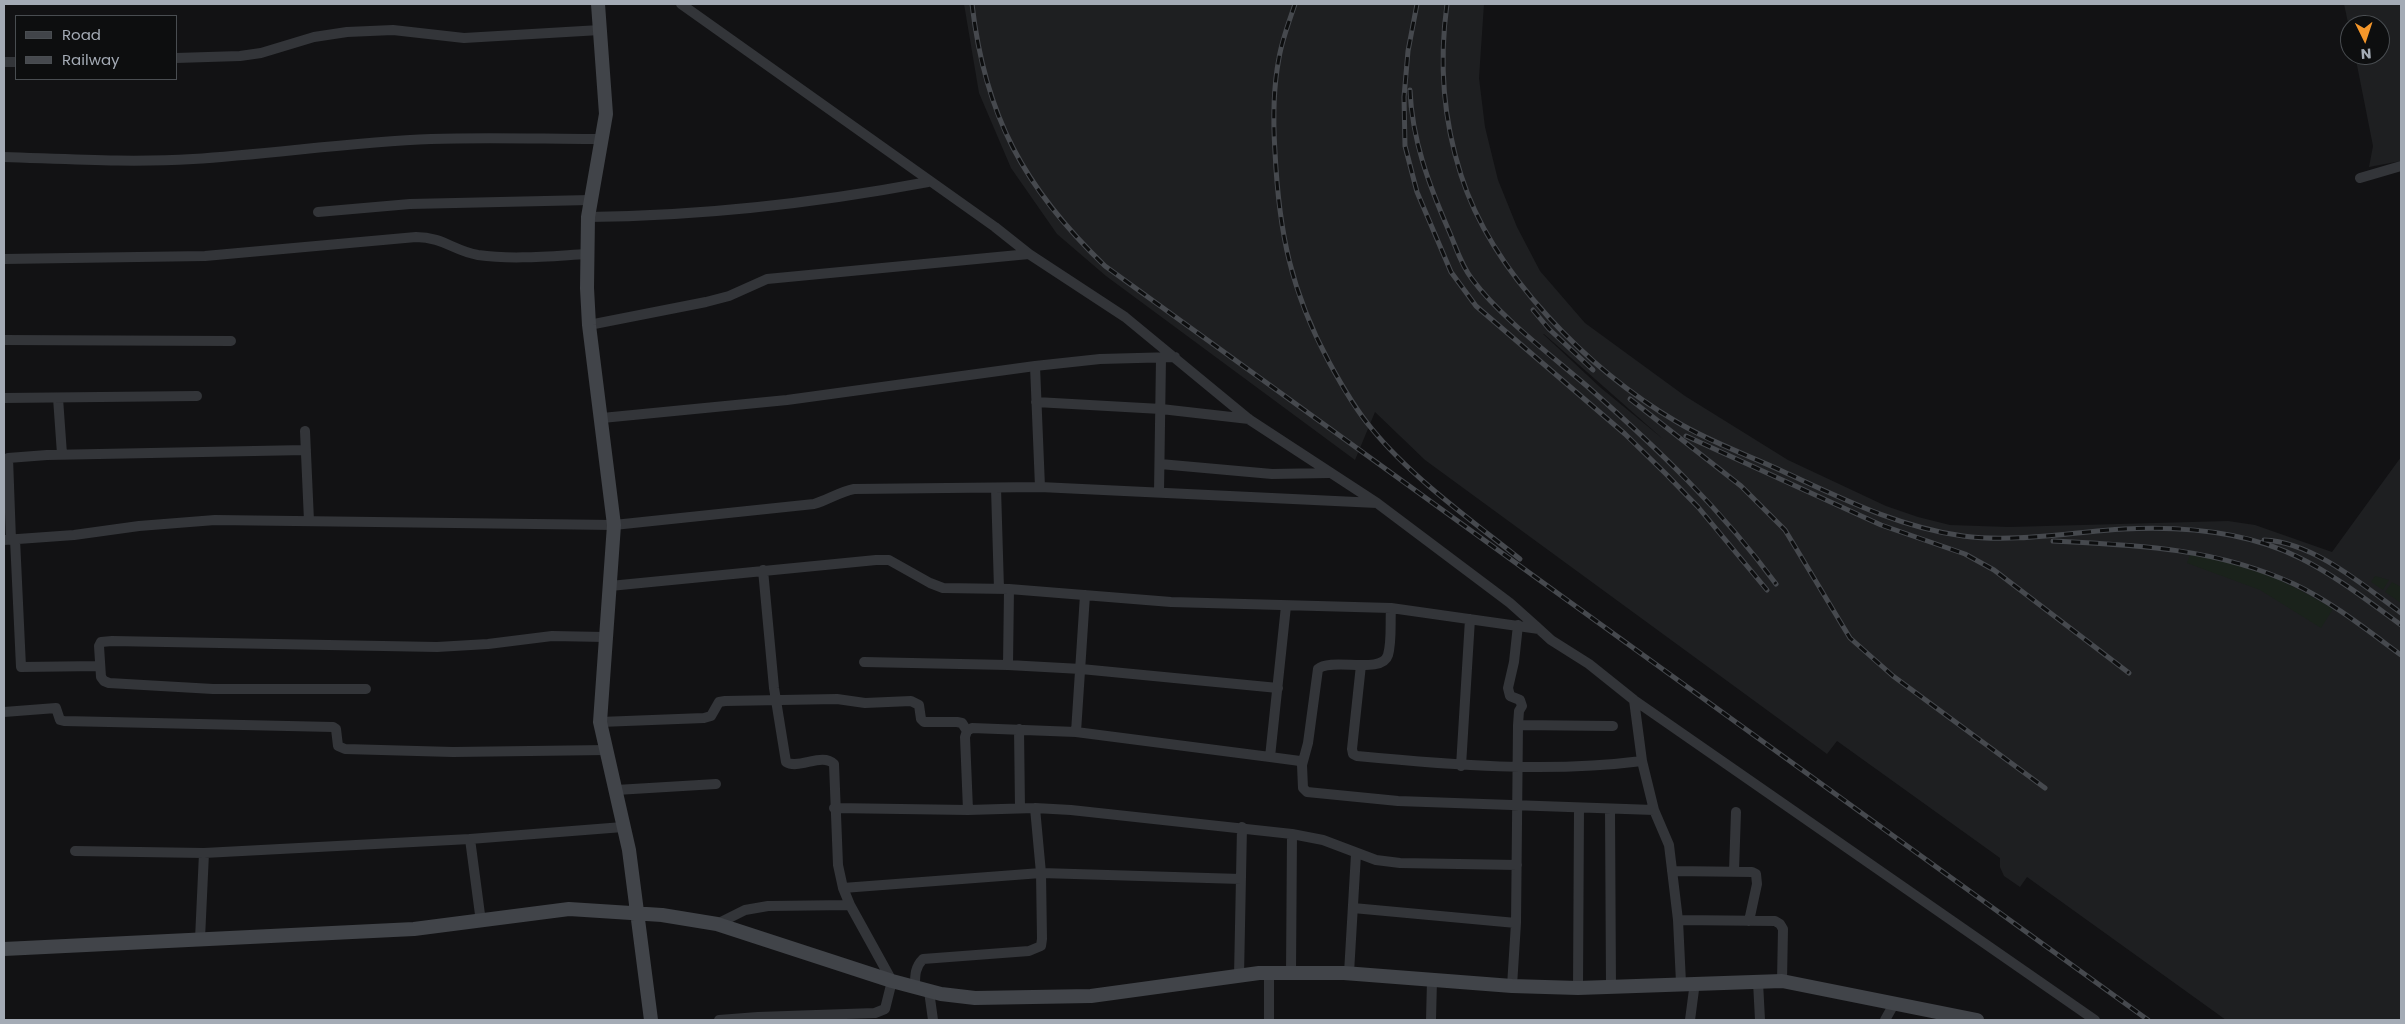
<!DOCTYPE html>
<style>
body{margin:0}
#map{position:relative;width:2405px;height:1024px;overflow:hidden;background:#121214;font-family:Poppins,sans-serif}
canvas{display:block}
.frame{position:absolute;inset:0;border:5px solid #a4abb5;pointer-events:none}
.legend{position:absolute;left:15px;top:15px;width:162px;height:65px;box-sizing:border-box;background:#0d0e0f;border:1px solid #494d51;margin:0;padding:6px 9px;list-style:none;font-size:15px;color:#a4abb5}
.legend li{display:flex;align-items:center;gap:10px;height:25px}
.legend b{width:25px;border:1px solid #494d51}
.north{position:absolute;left:2340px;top:15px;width:50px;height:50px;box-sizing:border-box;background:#0d0e0f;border:1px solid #494d51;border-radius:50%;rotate:176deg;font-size:14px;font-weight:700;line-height:20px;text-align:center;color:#a4abb5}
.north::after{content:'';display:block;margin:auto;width:18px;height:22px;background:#f4962a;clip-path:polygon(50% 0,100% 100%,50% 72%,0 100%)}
</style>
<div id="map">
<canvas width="2405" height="1024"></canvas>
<div class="frame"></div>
<ul class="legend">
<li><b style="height:6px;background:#414449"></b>Road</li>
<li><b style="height:6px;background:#46494e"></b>Railway</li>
</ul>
<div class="north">N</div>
</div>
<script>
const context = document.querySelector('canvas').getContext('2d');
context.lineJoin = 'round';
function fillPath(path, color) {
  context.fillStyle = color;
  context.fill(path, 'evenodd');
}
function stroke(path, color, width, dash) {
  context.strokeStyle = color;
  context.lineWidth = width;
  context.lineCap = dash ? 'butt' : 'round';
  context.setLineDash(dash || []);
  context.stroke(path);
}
fillPath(new Path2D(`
 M 964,4 L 1484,4 L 1479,78 L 1485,127 L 1498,180 L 1517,227 L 1540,271 L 1585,323 L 1685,396 L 1788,460 L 1886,506 L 1918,517 L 1950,525 L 2009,527 L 2228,521 L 2255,525 L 2332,552 L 2401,457 L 2401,1020 L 2226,1020 L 2027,877 L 2020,887 L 2004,876 L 2000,867 L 2000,858 L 1837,741 L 1827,754 L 1425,460 L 1375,412 L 1355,460 L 1106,276 L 1057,234 L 1011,168 L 979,93 ZM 1543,334 L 1544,334 L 1663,439 L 1601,388 Z
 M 2344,4 L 2401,4 L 2401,161 L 2369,167 L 2373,146 L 2355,55 L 2380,55 L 2380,25 L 2350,25 L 2350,32 Z`), '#1e1f21');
fillPath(new Path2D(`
 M 2190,554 C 2241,560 2289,582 2333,609 L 2321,628 L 2260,590 L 2187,563 Z
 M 2375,576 L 2389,580 L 2383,590 L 2371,582 Z
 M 2392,582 L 2401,587 L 2401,603 L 2385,592 Z`), '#1a221b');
stroke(new Path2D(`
 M 681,4 L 995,227 L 1029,254 L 1125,317 L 1250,420 L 1377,503 L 1510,603 L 1538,628
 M 176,58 L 240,56 L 261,53 L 314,37 L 347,32 L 393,30 L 464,38 L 600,30
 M 4,62 L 16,62
 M 4,157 C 67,159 130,163 193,159 C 273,154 351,142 431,139 C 487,137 544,139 601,139
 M 2360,178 L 2401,166
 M 318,212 L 410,204 L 590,200
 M 588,217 C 703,216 816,203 928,182
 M 4,259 L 205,256 L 416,237 C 443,237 454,251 478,255 C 513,260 551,256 586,254
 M 589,325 L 706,302 L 729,296 L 767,279 L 1029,254
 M 4,340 L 231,341
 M 1035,366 L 1040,487
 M 4,398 L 197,396
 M 58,398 L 62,454
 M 1036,402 L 1161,409 L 1249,419
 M 602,418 L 787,400 L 1035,366 L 1100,359 L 1175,357
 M 305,431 L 309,521
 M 1160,464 L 1272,474 L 1329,473
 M 996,488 L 999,589
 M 1159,492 L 1161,358
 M 15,539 L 21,667 L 100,666
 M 4,540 L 74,535 L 139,526 L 215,520 L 614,525 L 814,504 C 828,500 839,492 854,489 L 1040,487 L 1377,503
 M 11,540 L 8,458 L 47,455 L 306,450
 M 610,586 L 876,560 L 889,560 L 930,583 L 943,588 L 1009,589 L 1171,602 L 1391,608 L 1539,629 L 1551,640 L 1589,664 L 1634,700 L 2095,1020
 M 1286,606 L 1270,757 L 1300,761 L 1302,765 L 1303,788 L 1307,792 L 1398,801 L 1654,810
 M 864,662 L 1008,665 L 1081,669 L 1278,688
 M 1008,665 L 1009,589
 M 1361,665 L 1352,749 L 1353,754 L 1357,756 C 1451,765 1548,773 1642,761
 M 366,689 L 213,689 L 109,683 L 104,681 L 101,677 L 99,646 L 101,642 L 112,641 L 437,647 L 488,644 L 552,636 L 605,637
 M 1634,700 L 1642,761 L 1654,810 L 1669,845 L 1678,920 L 1681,983
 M 4,712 L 56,708 L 60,720 L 64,721 L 333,727 L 336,729 L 338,746 L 345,749 L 453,752 L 607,750
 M 600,722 L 704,718 L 711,716 L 719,702 L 725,701 L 837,699 L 865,703 L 911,701 L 919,705 L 921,719 L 924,722 L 957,722 L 962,723 L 967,731
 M 1518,725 L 1613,726
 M 1019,729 L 1020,808
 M 1076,732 L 1085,595
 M 1302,765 L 1308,743 L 1318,669 C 1331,657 1382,675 1388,655 C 1392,641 1390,623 1391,608
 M 1461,766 L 1470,619
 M 616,790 L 716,784
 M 834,808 L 968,810 L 1035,808 L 1071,810 L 1292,834 L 1323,840 L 1376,860 L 1400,863 L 1517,865
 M 968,810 L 965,737 L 967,731 L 972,728 L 1076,732 L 1270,757
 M 1610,810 L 1611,987
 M 470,839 L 481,922
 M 75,851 L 204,853 L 470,839 L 623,827
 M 1672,871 L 1752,872 L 1756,874 L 1757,884 L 1749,921
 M 1734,871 L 1736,812
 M 843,888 L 1041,873 L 1241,879
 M 1353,908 L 1516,923
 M 1678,920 L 1775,921 L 1780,924 L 1783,929 L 1782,981
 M 717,924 L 745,910 L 768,906 L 850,905
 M 200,939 L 204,853
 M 1269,973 L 1269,1020
 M 1291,973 L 1292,834
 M 1349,973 L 1356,854
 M 1239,976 L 1242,827
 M 1758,982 L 1760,1020
 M 915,986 C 915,975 915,967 923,959 L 1029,951 L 1041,946 L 1042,939 L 1041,873 L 1035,808
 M 1512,986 L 1516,923 L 1518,725 L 1519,711 L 1522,706 L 1520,700 L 1510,696 L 1508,688 L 1514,662 L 1518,625
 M 1578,988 L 1579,809
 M 929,991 L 933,1020
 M 719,1020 L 758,1017 L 875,1013 L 885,1009 L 892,981 L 850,905 L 843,888 L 838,865 L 834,764 C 822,752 799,770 786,762 L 774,688 L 763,570
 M 1431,1020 L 1432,980
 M 1690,1020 L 1695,982
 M 1885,1020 L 1894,1004`), '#333539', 10);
stroke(new Path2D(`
 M 598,4 L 606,114 L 588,217 L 587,288 L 589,325 L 614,525 L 600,722 L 629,850 L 651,1020
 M 4,949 L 414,929 L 569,909 L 662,915 L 717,924 L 892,981 L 941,994 L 975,998 L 1091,996 L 1259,973 L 1344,973 L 1512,986 L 1578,988 L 1782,981 L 1977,1020`), '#414449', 14);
const rail = new Path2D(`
 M 972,4 C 985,116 1024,188 1105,266 L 2148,1020
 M 1295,4 C 1289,22 1282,40 1279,58 C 1273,89 1273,121 1275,152 C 1279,233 1291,291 1329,362 C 1342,386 1355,409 1372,429 C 1411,477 1471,520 1520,559
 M 1417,4 L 1408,51 L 1404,97 L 1405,146 L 1417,192 L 1451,272 L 1476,306 L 1625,434 L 1666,474 L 1698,507 L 1767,590
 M 1447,4 C 1439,62 1443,119 1461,175 C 1492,274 1590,371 1677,422 C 1710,442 1748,455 1782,471 C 1841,498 1898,527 1963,536 C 2016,543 2071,532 2124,529 C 2183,526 2246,531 2300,558 C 2336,576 2368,601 2401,625
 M 1410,90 C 1412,140 1429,185 1449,231 C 1456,247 1461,265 1472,279 C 1501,318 1551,355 1588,387 C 1657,448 1722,510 1776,584
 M 1533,310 L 1549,329 L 1593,370
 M 1630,399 L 1741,486 L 1785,530 L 1850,638 L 1893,676 L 2045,788
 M 1686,436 L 1881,525 L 1965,554 L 1994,570 L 2129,673
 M 2264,540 C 2313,542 2363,585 2401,613
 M 2053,541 C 2138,545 2216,548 2294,584 C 2332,602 2367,630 2401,655`);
stroke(rail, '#46494e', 5);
stroke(rail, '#0d0e0f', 3, [9]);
</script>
